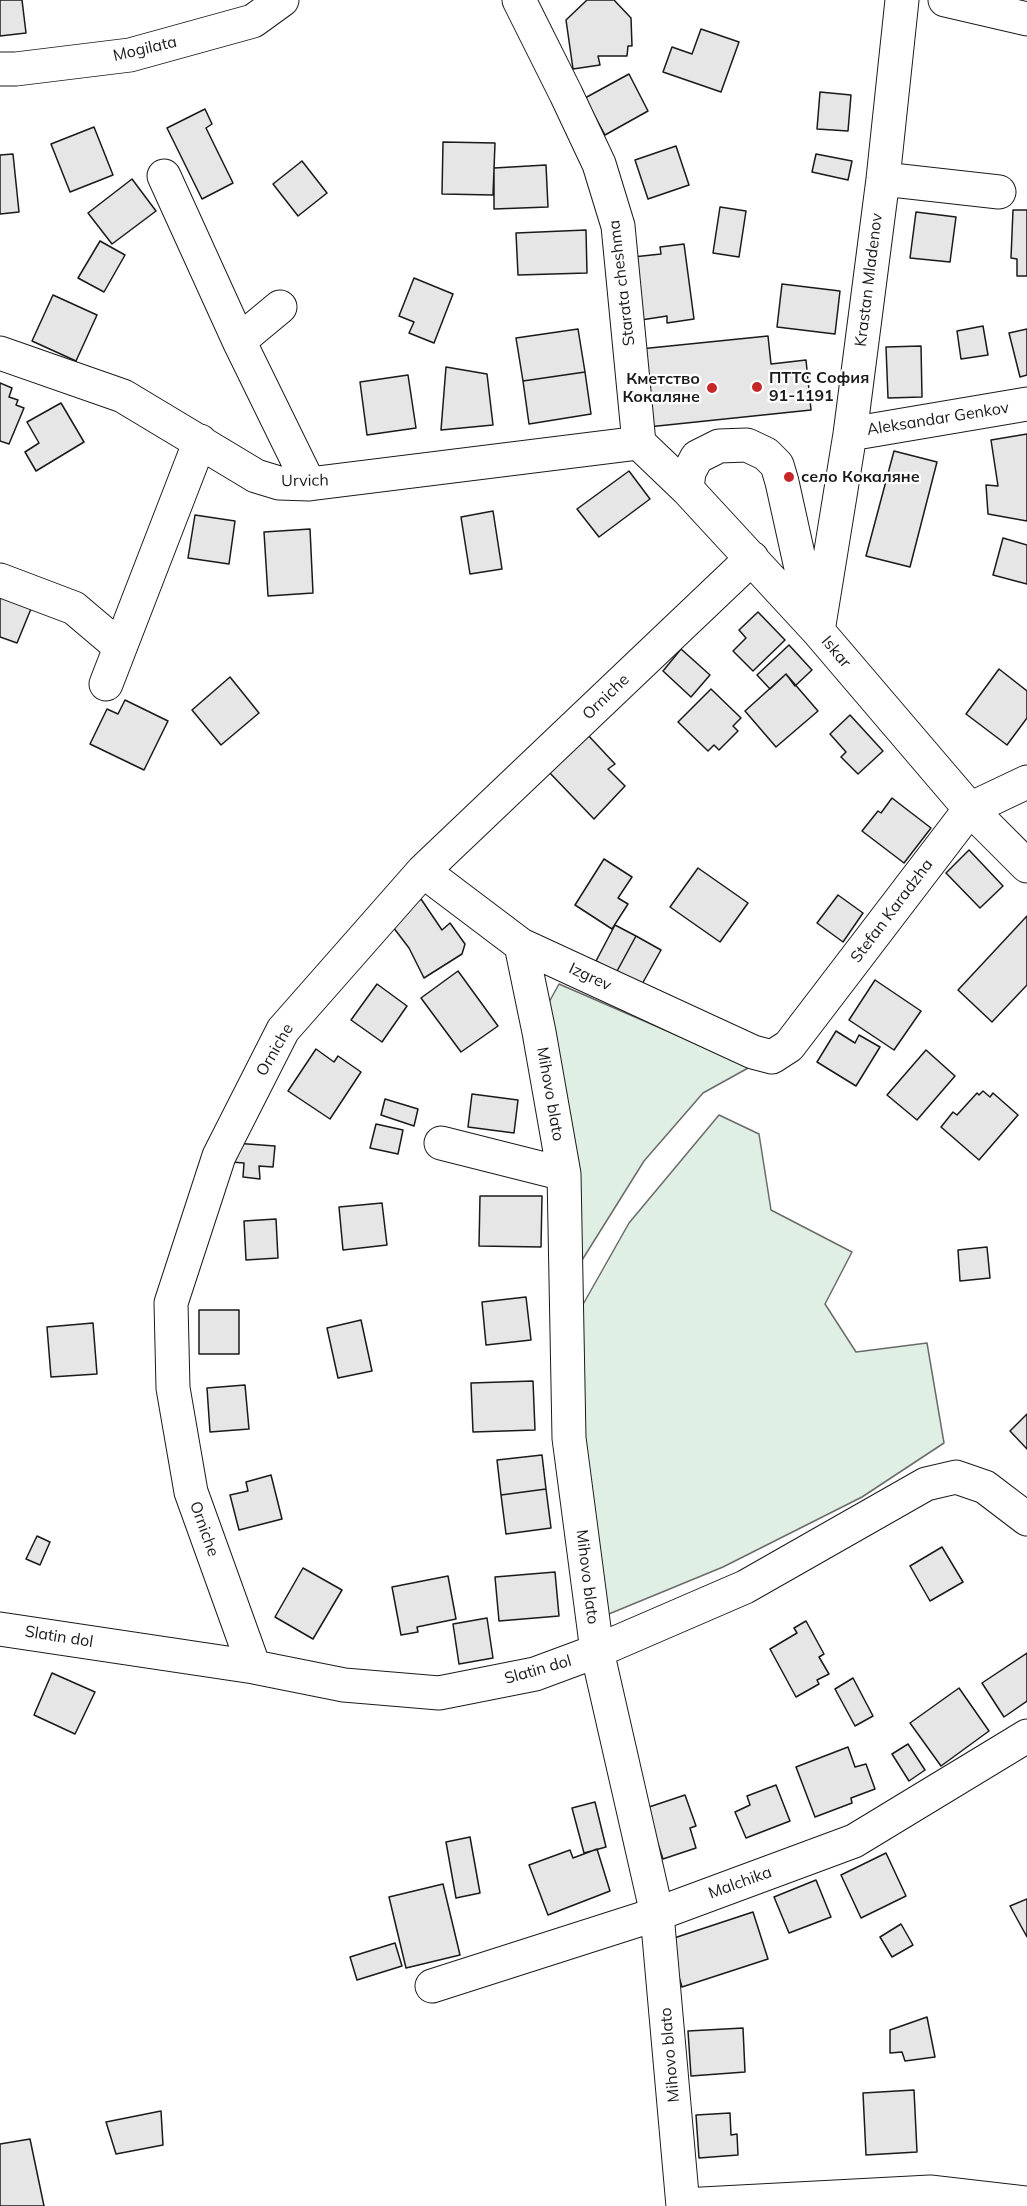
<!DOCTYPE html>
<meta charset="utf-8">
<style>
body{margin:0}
canvas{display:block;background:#fff}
</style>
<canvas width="1027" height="2206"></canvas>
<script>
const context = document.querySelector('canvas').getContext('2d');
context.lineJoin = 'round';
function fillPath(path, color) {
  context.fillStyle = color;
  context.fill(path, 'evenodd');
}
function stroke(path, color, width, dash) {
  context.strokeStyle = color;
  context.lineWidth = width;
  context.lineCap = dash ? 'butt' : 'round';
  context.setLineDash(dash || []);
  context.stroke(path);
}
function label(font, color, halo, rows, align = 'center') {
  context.font = font + ' Mulish,sans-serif';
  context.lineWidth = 4.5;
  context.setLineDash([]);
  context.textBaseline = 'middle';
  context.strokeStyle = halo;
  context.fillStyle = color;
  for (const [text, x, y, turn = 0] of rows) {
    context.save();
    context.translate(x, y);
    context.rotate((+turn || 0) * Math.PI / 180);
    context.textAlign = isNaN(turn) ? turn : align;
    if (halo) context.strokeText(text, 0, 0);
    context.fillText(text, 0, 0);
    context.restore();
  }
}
const green = new Path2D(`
 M 559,984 L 750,1067 L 703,1093 L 644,1161 L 574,1273 L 542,1015 Z
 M 719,1115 L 759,1134 L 771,1210 L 852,1252 L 825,1304 L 856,1352 L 927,1343 L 944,1443 L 862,1497 L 723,1567 L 604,1616 L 578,1433 L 577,1315 L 629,1223 Z`);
fillPath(green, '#e0efe3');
stroke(green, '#6a6a6a', 1.5);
const building = new Path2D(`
 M 0,0 L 22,0 L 26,33 L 0,36 Z
 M 587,0 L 614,0 L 631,18 L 632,46 L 628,46 L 627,56 L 598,56 L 600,65 L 573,69 L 566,20 Z
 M 701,29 L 739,42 L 721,92 L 663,72 L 672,47 L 692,54 Z
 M 629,74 L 648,111 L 605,135 L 585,98 Z
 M 820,92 L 851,95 L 848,131 L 817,129 Z
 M 205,109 L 212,124 L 206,128 L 233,183 L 202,199 L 167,128 Z
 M 94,127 L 113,175 L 70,192 L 51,144 Z
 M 443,142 L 495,143 L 493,195 L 442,194 Z
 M 676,146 L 689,185 L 648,199 L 635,160 Z
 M 13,154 L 19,212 L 0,214 L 0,155 Z
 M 816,154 L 852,161 L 848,180 L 812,172 Z
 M 302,161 L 327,193 L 298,216 L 273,184 Z
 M 546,165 L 548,207 L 494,209 L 494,168 Z
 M 132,179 L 156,211 L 112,244 L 88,213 Z
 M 720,207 L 746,211 L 739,257 L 713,253 Z
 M 1013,210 L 1027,210 L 1027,276 L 1017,276 L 1017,259 L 1011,258 Z
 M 916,212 L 956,217 L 950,262 L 910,258 Z
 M 586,230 L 587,273 L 518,275 L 516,233 Z
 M 100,241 L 125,255 L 104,292 L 78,278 Z
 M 684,244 L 694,319 L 667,323 L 667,316 L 641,320 L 633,257 L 661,254 L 660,247 Z
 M 414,278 L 453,294 L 434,343 L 409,333 L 414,322 L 399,316 Z
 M 782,284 L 840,291 L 835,334 L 777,327 Z
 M 53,295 L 97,315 L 76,361 L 32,341 Z
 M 983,326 L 988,355 L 961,359 L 957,331 Z
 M 578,329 L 585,372 L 523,381 L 516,338 Z
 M 1027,329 L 1027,375 L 1020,377 L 1009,333 Z
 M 768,336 L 771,364 L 806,360 L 811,410 L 648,427 L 640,349 Z
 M 921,346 L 922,397 L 888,398 L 886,347 Z
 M 446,367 L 487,374 L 493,425 L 441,430 Z
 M 585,372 L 591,414 L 529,424 L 523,381 Z
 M 408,375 L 416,428 L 367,435 L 360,382 Z
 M 0,383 L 12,388 L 9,397 L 18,400 L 16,405 L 24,408 L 9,444 L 0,441 Z
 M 61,403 L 84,442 L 36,471 L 25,452 L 39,443 L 27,422 Z
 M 1027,434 L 1027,521 L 988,514 L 986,485 L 998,486 L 991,440 Z
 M 894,451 L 937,462 L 910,567 L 866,556 Z
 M 629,471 L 650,499 L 599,537 L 577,509 Z
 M 493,511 L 502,569 L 470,574 L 461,517 Z
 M 195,515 L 235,521 L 229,564 L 188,558 Z
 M 310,529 L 313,593 L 268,596 L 264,532 Z
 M 1003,538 L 1027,545 L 1027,584 L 993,575 Z
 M 0,591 L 33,604 L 17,643 L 0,637 Z
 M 758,612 L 785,640 L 753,671 L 733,651 L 746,638 L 739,630 Z
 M 789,645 L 812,670 L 795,686 L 786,674 L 770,689 L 757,675 Z
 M 681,649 L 710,675 L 691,697 L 663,671 Z
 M 999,669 L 1027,691 L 1027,718 L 1007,745 L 966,714 Z
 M 786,674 L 818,711 L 776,747 L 745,711 Z
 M 230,677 L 259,713 L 221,745 L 192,710 Z
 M 711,689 L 741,718 L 733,726 L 738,731 L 719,750 L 714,745 L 708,751 L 678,722 Z
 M 125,700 L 168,721 L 144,770 L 90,744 L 107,709 L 118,714 Z
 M 850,715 L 883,751 L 858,774 L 841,757 L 846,752 L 830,734 Z
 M 587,734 L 615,764 L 608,769 L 625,786 L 594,819 L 547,770 Z
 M 892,798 L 931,828 L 904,863 L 862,831 L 878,811 L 881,813 Z
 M 969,850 L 1003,886 L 980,908 L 946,873 Z
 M 604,859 L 632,877 L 618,898 L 628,904 L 612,929 L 575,905 Z
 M 698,868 L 748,903 L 720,942 L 670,907 Z
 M 838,895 L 863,913 L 843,942 L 817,923 Z
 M 421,899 L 442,930 L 450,923 L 465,944 L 462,954 L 424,978 L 409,948 L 390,923 Z
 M 1027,916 L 1027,985 L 992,1022 L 958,990 Z
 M 615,925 L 636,936 L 616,973 L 596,961 Z
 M 636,936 L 661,950 L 641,986 L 616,973 Z
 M 458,971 L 498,1026 L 461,1052 L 421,998 Z
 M 875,980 L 921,1011 L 894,1050 L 849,1020 Z
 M 377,984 L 407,1006 L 382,1042 L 351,1020 Z
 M 836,1031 L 855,1043 L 859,1035 L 880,1047 L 856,1086 L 817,1062 Z
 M 316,1049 L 334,1062 L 338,1056 L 361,1072 L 330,1119 L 288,1091 Z
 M 926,1050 L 955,1076 L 917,1120 L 887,1095 Z
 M 983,1091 L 990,1097 L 993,1093 L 1018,1115 L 979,1160 L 941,1127 L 953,1112 L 957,1115 L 977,1093 L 979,1095 Z
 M 472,1094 L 518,1100 L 514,1133 L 468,1127 Z
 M 385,1099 L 418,1109 L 414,1126 L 381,1115 Z
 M 376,1124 L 403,1130 L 398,1154 L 370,1148 Z
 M 234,1143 L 275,1146 L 273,1167 L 259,1166 L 260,1179 L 243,1177 L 244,1163 L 231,1162 Z
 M 480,1196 L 542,1196 L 541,1247 L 479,1246 Z
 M 382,1203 L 387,1245 L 343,1250 L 339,1207 Z
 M 276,1219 L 278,1258 L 246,1260 L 244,1221 Z
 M 987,1247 L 990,1278 L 960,1281 L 958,1250 Z
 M 526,1297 L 531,1340 L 486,1345 L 482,1302 Z
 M 199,1310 L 239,1310 L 239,1354 L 199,1354 Z
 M 361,1320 L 372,1371 L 338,1378 L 327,1328 Z
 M 93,1323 L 97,1374 L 51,1377 L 47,1327 Z
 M 533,1381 L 535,1430 L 473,1432 L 471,1383 Z
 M 245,1385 L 249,1429 L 210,1432 L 207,1388 Z
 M 1027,1414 L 1027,1449 L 1010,1431 Z
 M 542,1455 L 546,1489 L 501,1495 L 497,1460 Z
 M 271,1475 L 282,1519 L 239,1530 L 230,1495 L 248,1491 L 246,1482 Z
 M 546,1489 L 551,1528 L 506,1534 L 501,1495 Z
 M 37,1536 L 50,1542 L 40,1565 L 26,1559 Z
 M 942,1547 L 963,1582 L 930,1601 L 910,1566 Z
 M 303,1568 L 342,1590 L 313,1639 L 275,1617 Z
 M 555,1572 L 559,1616 L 499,1621 L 495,1577 Z
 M 448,1576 L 456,1619 L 417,1627 L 418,1632 L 401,1635 L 392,1587 Z
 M 487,1618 L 493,1658 L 459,1664 L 453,1624 Z
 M 806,1621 L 824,1654 L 819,1657 L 829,1674 L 817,1680 L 819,1684 L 796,1697 L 770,1649 L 797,1633 L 794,1628 Z
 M 1027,1653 L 1027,1701 L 1004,1717 L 982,1683 Z
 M 52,1673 L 95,1692 L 75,1734 L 34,1715 Z
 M 853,1678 L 873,1716 L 855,1726 L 835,1689 Z
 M 959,1688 L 989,1731 L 941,1766 L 910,1723 Z
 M 908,1744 L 925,1770 L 909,1781 L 892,1754 Z
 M 848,1747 L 855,1767 L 866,1764 L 875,1789 L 851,1798 L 852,1803 L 815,1817 L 796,1767 Z
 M 776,1785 L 790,1821 L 746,1838 L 735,1812 L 750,1805 L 747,1796 Z
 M 685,1795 L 696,1826 L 690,1828 L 696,1848 L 663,1859 L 646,1808 Z
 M 595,1802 L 606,1847 L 584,1853 L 572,1808 Z
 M 470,1837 L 480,1893 L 456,1898 L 446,1842 Z
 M 597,1849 L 610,1891 L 548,1915 L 529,1865 L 570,1850 L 573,1858 Z
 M 886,1853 L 906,1896 L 861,1918 L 841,1875 Z
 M 816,1880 L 831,1917 L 789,1933 L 774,1897 Z
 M 443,1884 L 460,1955 L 406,1968 L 389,1897 Z
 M 1027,1899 L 1027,1937 L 1010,1906 Z
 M 753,1912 L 768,1959 L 682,1987 L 668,1940 Z
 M 901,1924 L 913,1945 L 892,1957 L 880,1937 Z
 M 395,1943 L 402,1966 L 357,1980 L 350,1957 Z
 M 927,2017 L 935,2057 L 905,2061 L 902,2052 L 890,2053 L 890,2030 Z
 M 743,2028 L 745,2072 L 691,2076 L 688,2031 Z
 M 914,2090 L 917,2152 L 866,2155 L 863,2093 Z
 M 161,2111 L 163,2145 L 116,2154 L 106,2122 Z
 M 730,2113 L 731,2135 L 737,2134 L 738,2155 L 699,2158 L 696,2115 Z
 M 30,2139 L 44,2206 L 0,2206 L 0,2144 Z`);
fillPath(building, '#e6e6e6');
stroke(building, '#1a1a1a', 1.5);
const minor = new Path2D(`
 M 519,0 L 566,94 L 599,164 L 618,226 L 639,443
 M 945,0 L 1027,19
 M 0,69 L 16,69 L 130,55 L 253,21 L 282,0
 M 164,176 L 239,341 L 309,484
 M 883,179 L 999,192
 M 239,341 L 280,307
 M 0,353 L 123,396 L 256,476 L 279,483 L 309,484 L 639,443
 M 850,434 L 1027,404
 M 639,443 L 687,489 L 818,631 L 970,809 L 1027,866
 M 687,489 L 689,472 L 697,457 L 719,446 L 747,445 L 766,454 L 777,465 L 782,482 L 801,568 L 815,620
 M 0,580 L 74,608 L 120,647
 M 818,631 L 850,434 L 883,179 L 902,0
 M 106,684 L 200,441
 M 423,871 L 521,945 L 753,1052 L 772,1057 L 789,1046 L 970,809 L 1027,782
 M 521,945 L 539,1032 L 564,1174 L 569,1438 L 597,1651 L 657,1914 L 683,2206
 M 441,1143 L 564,1174
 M 0,1629 L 254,1667 L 344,1685 L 439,1693 L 535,1674 L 597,1651 L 745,1587 L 926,1484 L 956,1477 L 985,1487 L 1027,1519
 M 254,1667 L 191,1492 L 173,1388 L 171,1303 L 219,1156 L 283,1030 L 423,871 L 752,558
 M 432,1986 L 657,1914 L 854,1841 L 1027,1736
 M 683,2205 L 930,2192 L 1027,2203`);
stroke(minor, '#1a1a1a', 35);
stroke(minor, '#fff', 33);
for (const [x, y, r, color] of [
 [757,387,6,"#c62828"],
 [712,388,6,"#c62828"],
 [789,477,6,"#c62828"]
]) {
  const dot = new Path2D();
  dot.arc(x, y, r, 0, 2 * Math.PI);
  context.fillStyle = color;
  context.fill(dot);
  stroke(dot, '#fff', 2);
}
label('16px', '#1a1a1a', '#fff', [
 ["Mogilata",145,49,-13],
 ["Krastan Mladenov",869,280,-83],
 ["Starata cheshma",622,283,-97],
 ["Aleksandar Genkov",938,419,-9],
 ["Urvich",305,481,-1],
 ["Iskar",836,652,50],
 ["Orniche",606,697,-44],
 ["Stefan Karadzha",892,911,-53],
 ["Izgrev",590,977,25],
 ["Orniche",275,1050,-60],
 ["Mihovo blato",550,1094,80],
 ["Orniche",204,1529,70],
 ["Mihovo blato",587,1577,83],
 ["Slatin dol",59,1637,9],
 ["Slatin dol",538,1670,-16],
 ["Malchika",740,1883,-20],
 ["Mihovo blato",670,2055,-95]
]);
label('bold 16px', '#1a1a1a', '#fff', [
 ["ПТТС София",769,378],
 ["91-1191",769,396],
 ["Кметство",700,379,"right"],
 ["Кокаляне",700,397,"right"],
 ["село Кокаляне",801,477]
], 'left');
</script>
